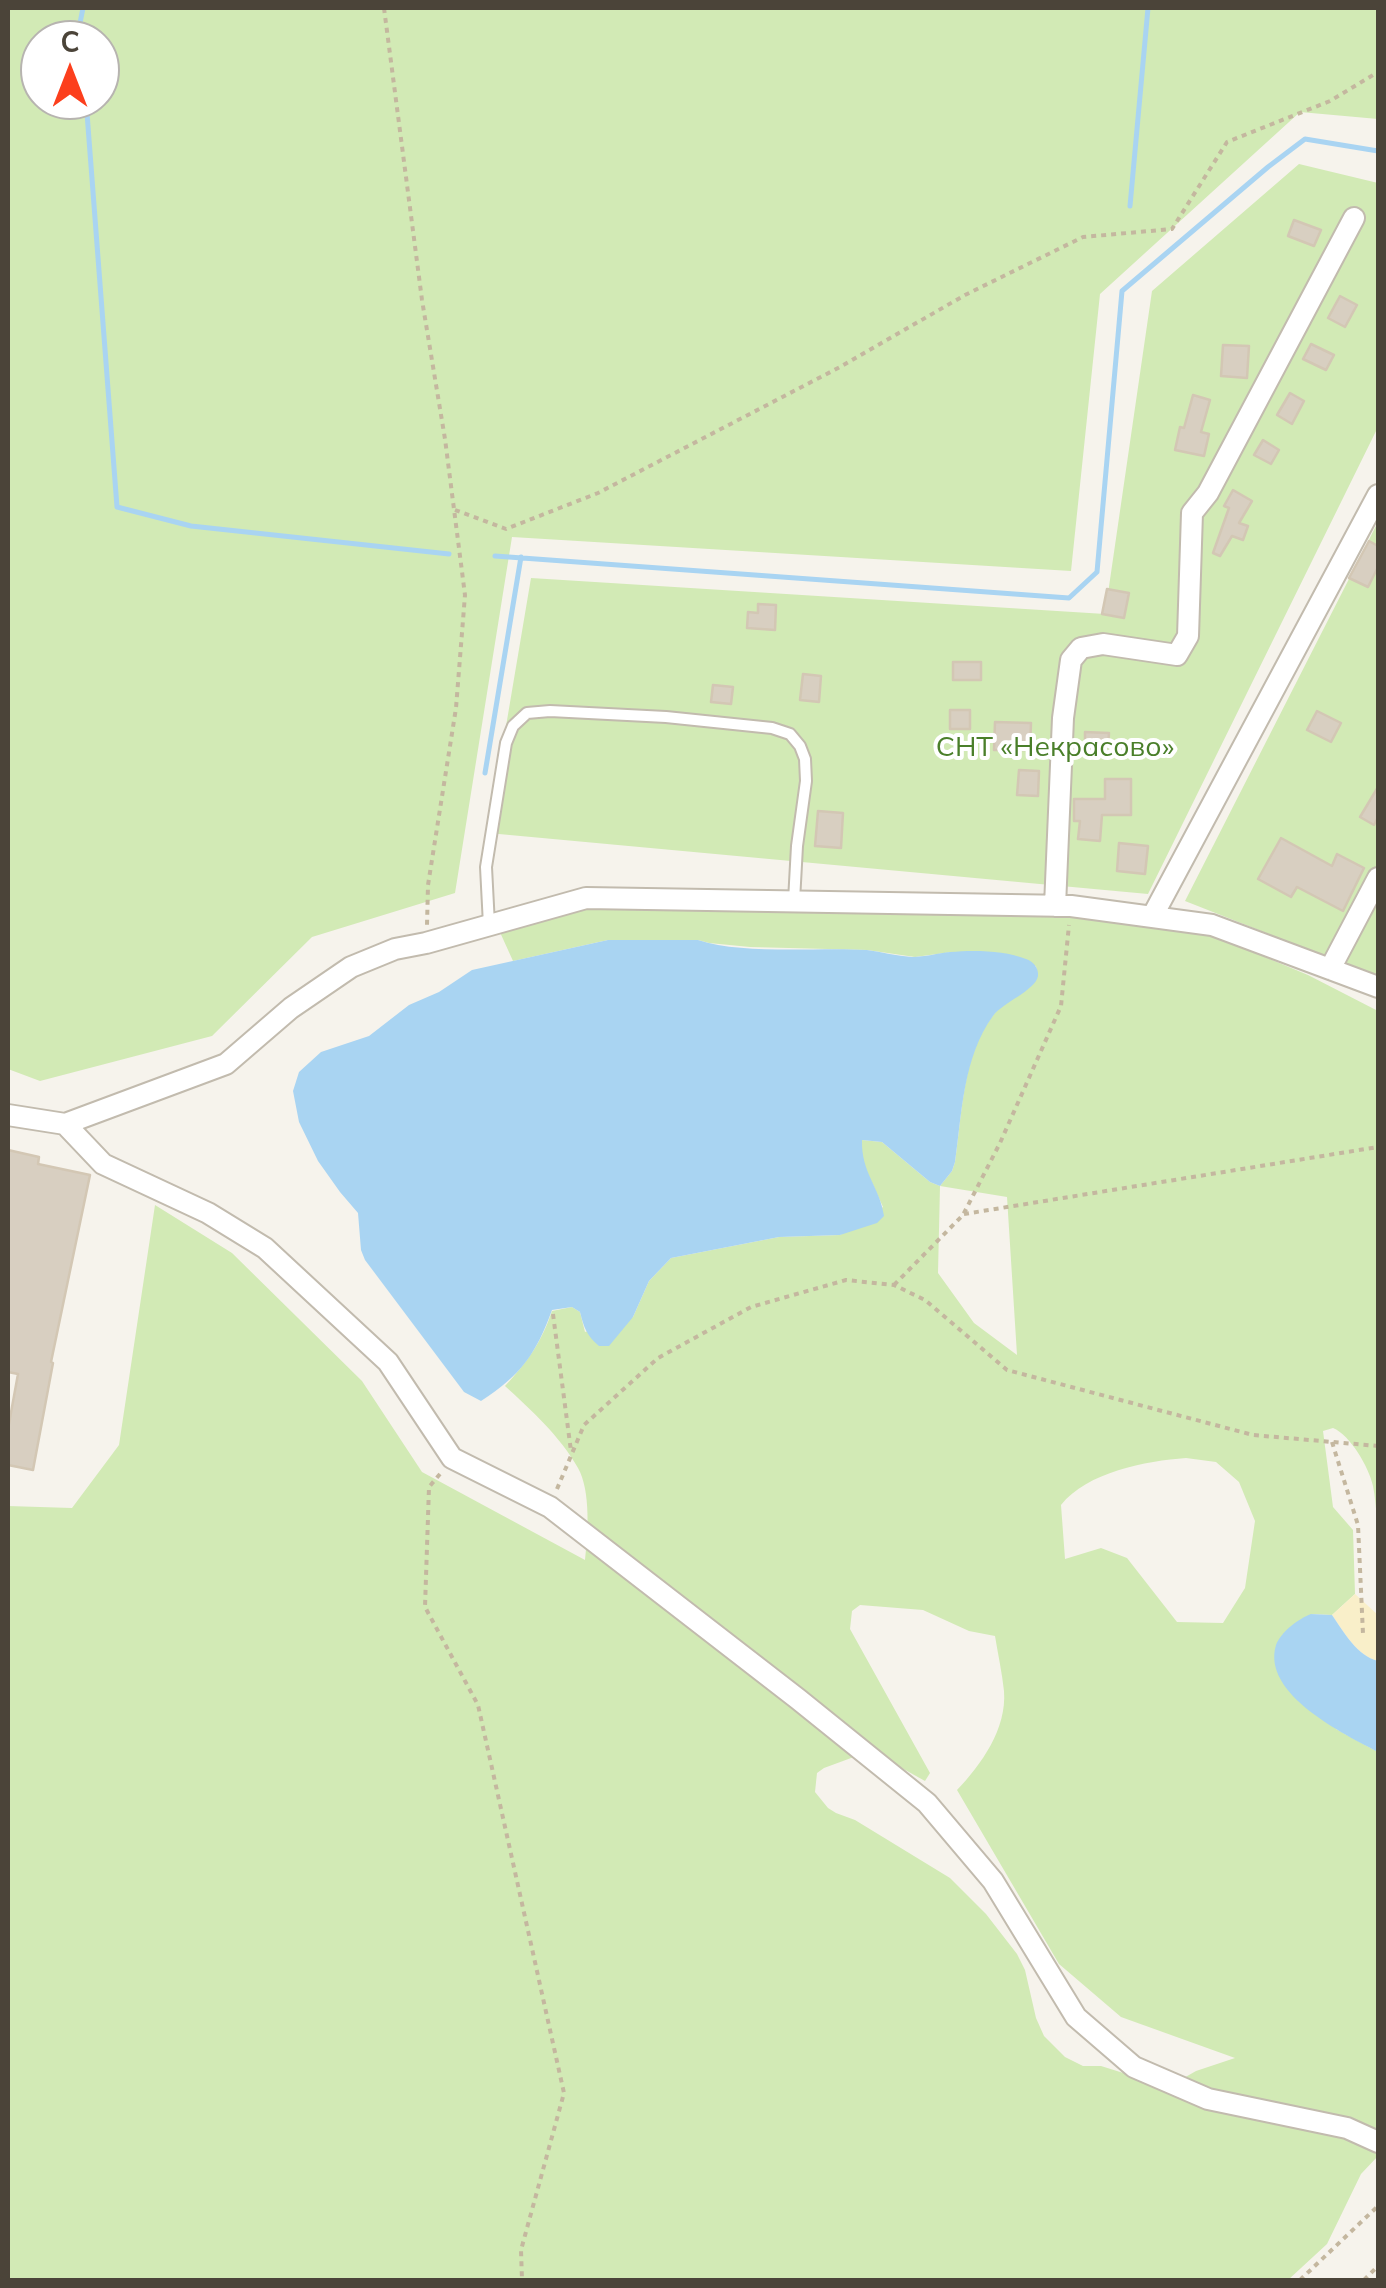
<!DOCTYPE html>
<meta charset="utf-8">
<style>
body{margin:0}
#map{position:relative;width:1386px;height:2288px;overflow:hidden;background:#f6f3ec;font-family:Mulish,sans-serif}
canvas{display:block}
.frame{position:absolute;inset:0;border:10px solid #4b4439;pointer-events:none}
.north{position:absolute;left:20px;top:20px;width:100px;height:100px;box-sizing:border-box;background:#fff;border:2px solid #b7b4b0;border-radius:50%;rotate:0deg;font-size:28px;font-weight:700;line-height:40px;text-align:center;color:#4b4439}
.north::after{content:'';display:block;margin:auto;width:35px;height:45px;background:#fc3f1d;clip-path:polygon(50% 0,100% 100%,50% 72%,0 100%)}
</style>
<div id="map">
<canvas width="1386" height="2288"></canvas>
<div class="frame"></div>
<div class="north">С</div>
</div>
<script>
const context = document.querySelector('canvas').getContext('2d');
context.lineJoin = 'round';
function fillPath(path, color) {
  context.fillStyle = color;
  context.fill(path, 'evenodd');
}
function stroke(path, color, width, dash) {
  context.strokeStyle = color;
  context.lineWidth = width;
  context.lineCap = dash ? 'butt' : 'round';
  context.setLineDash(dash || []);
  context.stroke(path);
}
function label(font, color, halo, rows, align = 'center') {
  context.font = font + ' Mulish,sans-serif';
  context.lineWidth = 8;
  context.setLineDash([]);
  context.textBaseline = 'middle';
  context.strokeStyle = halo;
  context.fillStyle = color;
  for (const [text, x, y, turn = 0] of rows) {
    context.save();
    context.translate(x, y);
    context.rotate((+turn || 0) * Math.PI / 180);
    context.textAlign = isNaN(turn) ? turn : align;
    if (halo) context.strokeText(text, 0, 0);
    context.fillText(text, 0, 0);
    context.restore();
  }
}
fillPath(new Path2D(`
 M 8,8 L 1378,8 L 1378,119 L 1300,112 L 1100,294 L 1071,571 L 512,537 L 455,893 L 312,937 L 212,1036 L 40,1081 L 8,1069 ZM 100,40 L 100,100 L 40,100 L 40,40 Z
 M 1299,164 L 1378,183 L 1378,427 L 1148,894 L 488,833 L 531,578 L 1105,614 L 1152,291 Z
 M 1378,522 L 1378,977 L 1185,901 Z
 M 609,899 L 1047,914 L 1198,929 L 1308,975 L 1378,1011 L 1378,1550 C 1377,1529 1377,1506 1373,1486 C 1369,1467 1350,1435 1333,1428 L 1323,1431 L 1333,1507 L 1353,1530 L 1355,1594 L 1332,1615 L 1311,1614 L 1336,1729 L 1378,1752 L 1378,2156 L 1361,2174 L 1327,2244 L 1288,2280 L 8,2280 L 8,1506 L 72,1508 L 119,1445 L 155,1205 L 232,1253 L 362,1381 L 422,1472 L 585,1560 C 588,1535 591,1491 578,1468 C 560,1436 531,1410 505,1386 C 528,1361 541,1343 552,1311 L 572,1307 L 580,1312 L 585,1332 L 633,1317 L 649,1281 L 671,1258 L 779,1237 L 840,1235 L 883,1207 L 862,1161 L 862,1140 L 882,1142 L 930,1182 L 940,1186 L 952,1171 L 955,1162 C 961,1122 963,1061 985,1027 C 989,1021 994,1013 999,1008 C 1014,993 1041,991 1036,966 L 952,952 L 915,957 L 867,950 L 750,947 L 709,943 L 698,940 L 608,940 L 513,961 L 494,919 ZM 940,1186 L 1007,1197 L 1017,1355 L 974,1323 L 938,1273 ZM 1186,1458 L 1216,1462 L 1239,1482 L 1255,1521 L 1245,1588 L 1223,1623 L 1177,1622 L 1127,1558 L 1101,1548 L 1065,1559 L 1061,1505 C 1087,1472 1146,1461 1186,1458 ZM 860,1605 L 923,1610 L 969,1631 L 995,1636 C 998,1654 1002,1673 1004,1691 C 1007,1729 981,1765 957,1790 L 1059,1964 L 1121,2017 L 1235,2058 L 1196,2071 L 1168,2087 L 1101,2066 L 1083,2066 L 1065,2057 L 1044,2036 L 1036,2018 L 1025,1970 L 1017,1954 L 986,1914 L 950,1878 L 855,1820 L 836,1813 L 828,1808 L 815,1792 L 817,1773 L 824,1768 L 862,1754 L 882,1757 L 925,1781 L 930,1773 L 850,1629 L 852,1611 Z`), '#d2eab5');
fillPath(new Path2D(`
 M 1355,1594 L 1378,1615 L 1378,1661 C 1357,1656 1344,1632 1332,1615 Z`), '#f9efc9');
fillPath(new Path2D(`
 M 608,940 L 698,940 C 743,955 818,947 867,950 C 882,952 897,956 912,957 C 925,957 938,953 950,952 C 973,950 1004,950 1026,959 C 1033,961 1039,968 1038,976 C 1036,990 1002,1003 993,1016 C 963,1057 962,1113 955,1162 L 952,1171 L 940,1186 L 930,1182 L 882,1142 L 862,1140 C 861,1173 880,1187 884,1216 L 877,1223 L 840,1235 L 779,1237 L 671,1258 L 649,1281 L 633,1317 L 609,1346 L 599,1346 C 587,1336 584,1328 580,1312 L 572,1307 L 552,1310 C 536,1354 521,1375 481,1401 L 464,1392 L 365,1260 L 361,1250 L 358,1213 L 340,1192 L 318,1161 L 299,1122 L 293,1091 L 299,1072 L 321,1052 L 369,1036 L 409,1005 L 439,992 L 472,970 Z
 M 1311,1614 L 1332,1615 C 1344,1632 1357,1656 1378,1661 L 1378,1752 C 1344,1734 1261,1694 1276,1645 C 1281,1632 1298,1619 1311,1614 Z`), '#a9d4f2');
stroke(new Path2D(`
 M 81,40 L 80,23 L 83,8
 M 86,100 L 117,507 L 191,526 L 449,554
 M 1130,206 L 1148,8
 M 495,556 L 1069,598 L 1097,572 L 1122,291 L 1268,167 L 1305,139 L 1378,151
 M 485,773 L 521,557`), '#a9d4f2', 5);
const building = new Path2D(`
 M 1294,220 L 1321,230 L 1314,246 L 1288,236 Z
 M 1340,296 L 1357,305 L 1345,327 L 1328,318 Z
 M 1311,344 L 1334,355 L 1326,370 L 1303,359 Z
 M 1223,345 L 1249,346 L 1247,378 L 1221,376 Z
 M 1290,393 L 1304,401 L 1292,424 L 1277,415 Z
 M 1193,395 L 1210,400 L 1201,432 L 1209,434 L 1204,456 L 1175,450 L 1180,427 L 1184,428 Z
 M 1263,440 L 1279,450 L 1271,464 L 1254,455 Z
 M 1233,490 L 1252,501 L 1239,523 L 1248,526 L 1243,540 L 1232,536 L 1220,556 L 1213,553 L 1229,508 L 1224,506 Z
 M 1369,541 L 1378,546 L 1378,567 L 1368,587 L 1349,578 Z
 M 1107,589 L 1129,593 L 1124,618 L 1102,614 Z
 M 758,604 L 776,605 L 775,630 L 747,628 L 748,612 L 758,613 Z
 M 953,662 L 981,662 L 981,680 L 953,680 Z
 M 803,674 L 821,676 L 819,702 L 800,700 Z
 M 713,685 L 733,687 L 731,704 L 711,702 Z
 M 950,710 L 970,710 L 970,729 L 950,729 Z
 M 1317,711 L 1341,723 L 1331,742 L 1307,730 Z
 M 995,722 L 1031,723 L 1030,750 L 994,750 Z
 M 1085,732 L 1109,733 L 1108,747 L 1085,747 Z
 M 1019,770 L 1039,771 L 1038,796 L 1017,795 Z
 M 1105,779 L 1131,779 L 1131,815 L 1102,815 L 1100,841 L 1078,839 L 1080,821 L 1074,821 L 1074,799 L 1105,799 Z
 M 1378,787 L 1378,817 L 1374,825 L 1360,817 Z
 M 818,811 L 843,813 L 841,848 L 815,846 Z
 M 1281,838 L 1332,866 L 1337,854 L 1364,868 L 1343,911 L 1297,887 L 1291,897 L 1258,879 Z
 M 1119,843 L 1148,846 L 1145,874 L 1117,871 Z
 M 8,1150 L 39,1157 L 38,1164 L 90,1175 L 51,1362 L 53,1363 L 33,1470 L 8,1465 L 8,1429 L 18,1374 L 8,1372 Z`);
fillPath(building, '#d8cfc1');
stroke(building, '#d3c7b4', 2.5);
const lane = new Path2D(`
 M 489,925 L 486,867 L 506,743 L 513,726 L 527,713 L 550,711 L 666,717 L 772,728 L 790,734 L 800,746 L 805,759 L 806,781 L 797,846 L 794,901`);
const street = new Path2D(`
 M 1055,906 L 1063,718 L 1071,660 L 1081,648 L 1103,644 L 1177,655 L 1188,636 L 1192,513 L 1208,493 L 1354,218
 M 1152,917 L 1378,495
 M 1330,969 L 1378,878
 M 8,1115 L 65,1124 L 103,1164 L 208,1213 L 265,1248 L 388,1362 L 452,1458 L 550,1507 L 798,1699 L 927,1803 L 993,1881 L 1076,2017 L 1134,2067 L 1208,2099 L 1347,2128 L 1378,2142
 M 65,1124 L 226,1064 L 291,1008 L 351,967 L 395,949 L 426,943 L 586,898 L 1071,906 L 1212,925 L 1378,987`);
stroke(lane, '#c2bbae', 14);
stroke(street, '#c2bbae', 24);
stroke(new Path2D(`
 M 384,8 L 422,300 L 445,439 L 465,595 L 456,708 L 428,885 L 427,925
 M 455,510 L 506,529 L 598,493 L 840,367 L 965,295 L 1083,237 L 1172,229 L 1227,142 L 1330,101 L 1378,72
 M 964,1214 L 1378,1147
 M 894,1285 L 963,1215 L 1000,1143 L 1061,1006 L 1069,925
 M 553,1314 L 571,1451
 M 1332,1442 L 1358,1525 L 1363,1634
 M 440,1474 L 429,1487 L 425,1607 L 478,1705 L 564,2093 L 521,2250 L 522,2280
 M 557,1489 L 584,1425 L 658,1358 L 751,1307 L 846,1280 L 894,1285 L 925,1300 L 1007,1370 L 1253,1435 L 1378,1446
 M 1300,2280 L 1378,2206
 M 1364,2280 L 1378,2266`), '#c4b79f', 4, [5, 5]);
stroke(lane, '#fff', 10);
stroke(street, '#fff', 20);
label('28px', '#4a7f2a', '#fff', [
 ["СНТ «Некрасово»",1055,748]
]);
</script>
